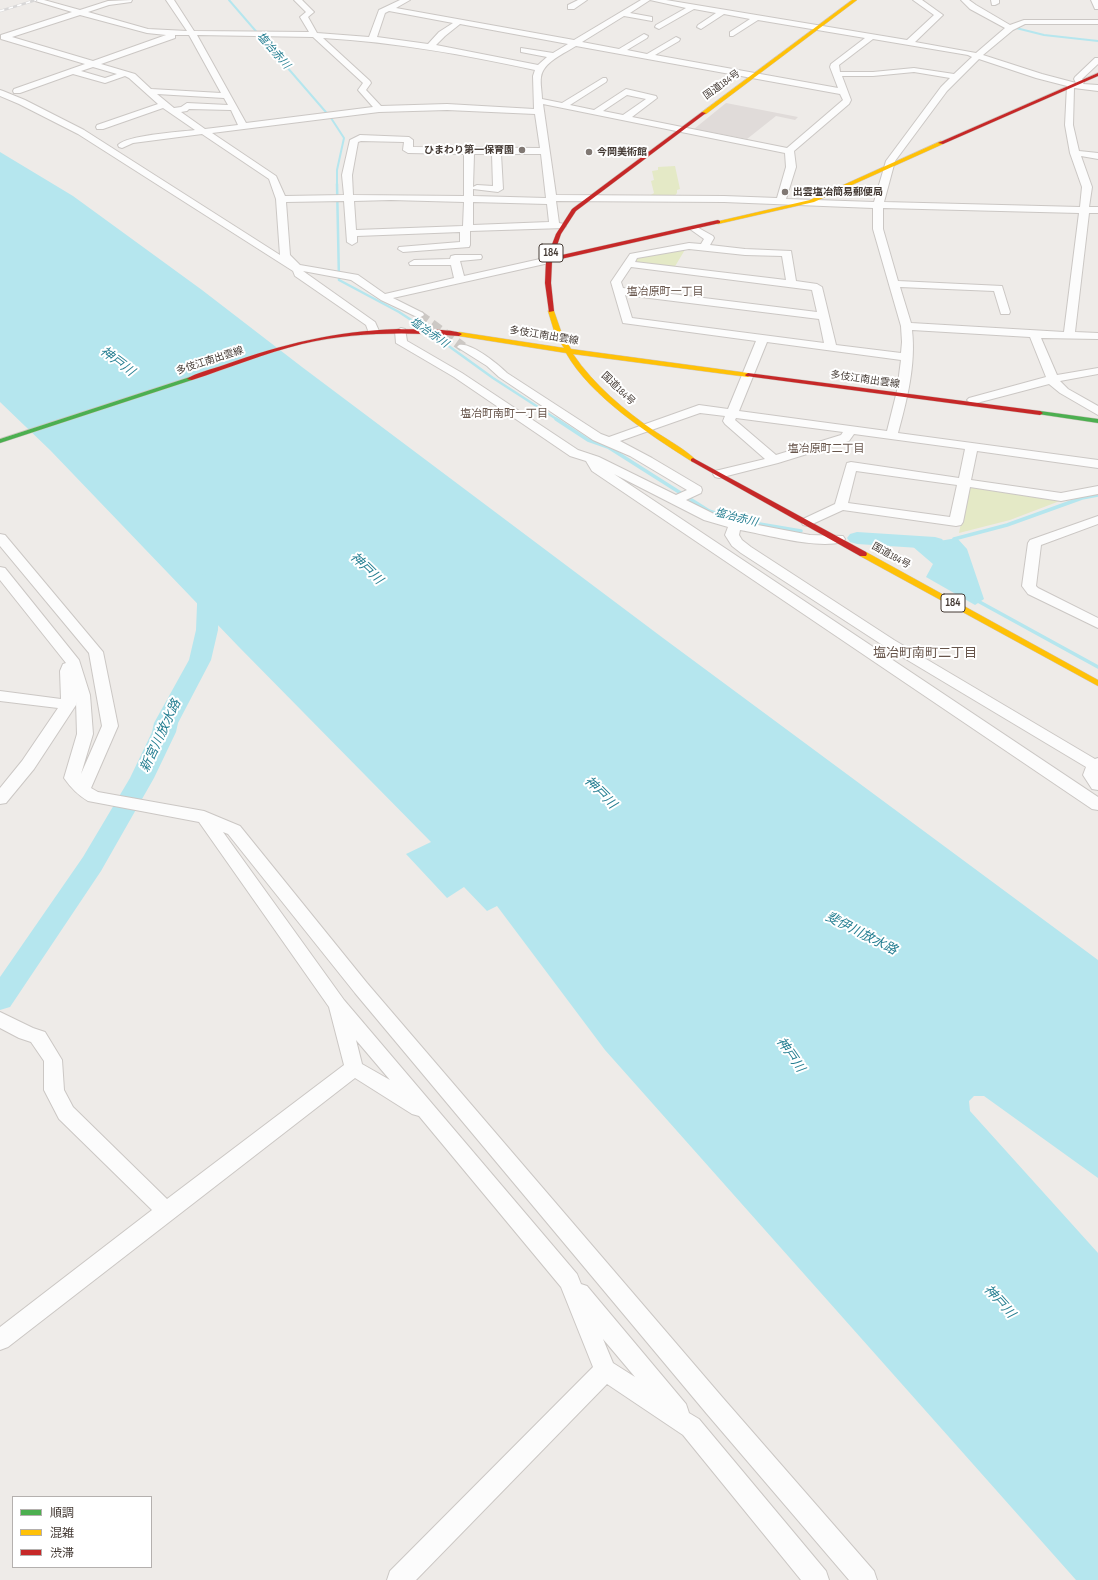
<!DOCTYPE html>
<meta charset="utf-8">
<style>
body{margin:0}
#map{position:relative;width:1098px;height:1580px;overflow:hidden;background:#eeebe8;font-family:"Sofia Sans Condensed","Noto Sans JP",sans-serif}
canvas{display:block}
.legend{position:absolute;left:12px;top:1496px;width:140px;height:72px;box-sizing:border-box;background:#fff;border:1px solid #b4b0ae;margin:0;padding:5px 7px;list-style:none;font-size:12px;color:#443a34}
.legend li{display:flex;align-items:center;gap:8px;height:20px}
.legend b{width:20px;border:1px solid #b4b0ae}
</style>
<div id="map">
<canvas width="1098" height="1580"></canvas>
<ul class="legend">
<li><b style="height:5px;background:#4caf50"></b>順調</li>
<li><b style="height:5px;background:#ffc107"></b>混雑</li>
<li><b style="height:5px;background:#c62828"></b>渋滞</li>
</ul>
</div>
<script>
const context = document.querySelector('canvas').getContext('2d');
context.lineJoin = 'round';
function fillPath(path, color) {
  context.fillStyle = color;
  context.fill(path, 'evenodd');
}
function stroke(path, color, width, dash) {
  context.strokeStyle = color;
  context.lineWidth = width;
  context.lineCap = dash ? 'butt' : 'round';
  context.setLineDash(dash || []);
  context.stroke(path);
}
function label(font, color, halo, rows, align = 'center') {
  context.font = font + ' "Sofia Sans Condensed","Noto Sans JP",sans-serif';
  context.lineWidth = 4;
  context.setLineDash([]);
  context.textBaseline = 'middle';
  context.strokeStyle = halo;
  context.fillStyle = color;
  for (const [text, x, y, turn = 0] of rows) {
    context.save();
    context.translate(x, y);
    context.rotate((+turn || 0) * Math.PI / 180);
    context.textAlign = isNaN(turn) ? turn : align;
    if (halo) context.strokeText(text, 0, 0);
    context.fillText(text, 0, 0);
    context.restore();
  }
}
fillPath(new Path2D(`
 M 675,166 L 680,189 L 677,190 L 677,193 L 674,197 L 653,198 L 651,195 L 654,193 L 651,181 L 654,180 L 652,171 L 658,170 L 658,167 Z
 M 686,248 L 674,268 L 636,263 L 633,261 L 637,257 Z
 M 972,486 L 1065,499 L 1010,520 L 959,533 L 968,487 Z`), '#e4e9c6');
fillPath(new Path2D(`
 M 726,103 L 798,117 L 795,120 L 776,116 L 747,139 L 694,129 Z`), '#e0dbd9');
fillPath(new Path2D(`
 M 0,152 L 73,196 L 202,290 L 302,367 L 663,638 L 1098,960 L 1098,1178 L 984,1096 L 974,1096 L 969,1101 L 970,1111 L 1098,1253 L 1098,1580 L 1076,1580 L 605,1050 L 497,906 L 487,911 L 464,887 L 447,898 L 406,854 L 431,842 L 238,646 L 50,450 L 0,402 Z
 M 957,538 L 967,549 L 984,599 L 975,605 L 926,577 L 933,564 L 912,546 L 909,539 L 939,541 Z`), '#b5e6ee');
stroke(new Path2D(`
 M 229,0 L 331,118 L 344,138 L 337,170 L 337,185
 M 1012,27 L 1044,35 L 1098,41`), '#b5e6ee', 2);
stroke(new Path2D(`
 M 337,184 L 339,280 L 399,312 L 425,329
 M 432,334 L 493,378 L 558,420`), '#b5e6ee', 2.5);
stroke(new Path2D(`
 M 556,419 L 588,440 L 608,447 L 709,511 L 736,520 L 801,531
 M 954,539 L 1007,525 L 1082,498 L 1098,495
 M 976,600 L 1098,667`), '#b5e6ee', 3.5);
fillPath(new Path2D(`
 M 857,532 L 935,537 L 942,539 L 945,543 L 942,547 L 935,549 L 857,544 L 850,542 L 847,538 L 850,534 Z
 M 209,574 L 217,575 L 220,580 L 218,630 L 211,660 L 178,723 L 176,732 L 154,778 L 101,871 L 10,1007 L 0,1010 L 0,977 L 83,857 L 130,778 L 152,732 L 154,723 L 189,660 L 196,630 L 198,580 L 201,575 Z`), '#b5e6ee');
stroke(new Path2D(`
 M 419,315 L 463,347`), '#ccc8c4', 10, [10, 5.5]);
const street = new Path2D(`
 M 32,0 L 44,0 L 80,10 L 108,1 L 132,0 L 131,2 L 109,5 L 88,12 L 148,29 L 187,31 L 166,0 L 174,0 L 194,31 L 309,32 L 300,17 L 306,12 L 294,0 L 302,0 L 314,12 L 308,17 L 317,33 L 369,37 L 379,10 L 400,0 L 410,0 L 396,8 L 574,40 L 641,0 L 666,0 L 907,40 L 934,15 L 913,0 L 922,0 L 943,15 L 915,42 L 976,53 L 1005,28 L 970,9 L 961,0 L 969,0 L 976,5 L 1010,25 L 1024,20 L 1098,20 L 1098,24 L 1025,24 L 1013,30 L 983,55 L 1042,74 L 1076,83 L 1074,79 L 1075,77 L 1095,58 L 1098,58 L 1098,64 L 1082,79 L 1084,82 L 1083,84 L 1098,85 L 1098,91 L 1074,88 L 1073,125 L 1079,151 L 1098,153 L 1098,159 L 1081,156 L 1092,187 L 1089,207 L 1098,207 L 1098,213 L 1089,213 L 1075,332 L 1098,333 L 1098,339 L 1041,338 L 1057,375 L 1098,368 L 1098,374 L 1060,381 L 1068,389 L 1098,406 L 1098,415 L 1060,393 L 1049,384 L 973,404 L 969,402 L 967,400 L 969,398 L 1046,377 L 1030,337 L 912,330 C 916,364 907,400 898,433 L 1098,460 L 1098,468 L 977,451 L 971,480 L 1061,493 L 1098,486 L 1098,494 L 1061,501 L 970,487 L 963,522 L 961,525 L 956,526 L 843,510 L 808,526 L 803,525 L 801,522 L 803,519 L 835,504 L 847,463 L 851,462 L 959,478 L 965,449 L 854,434 L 849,441 L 778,463 L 719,478 L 715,477 L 713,474 L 715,471 L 765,459 L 725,424 L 723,421 L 725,416 L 700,413 L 620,441 L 652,458 L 701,487 L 702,490 L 701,493 L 686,500 L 714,514 L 737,521 L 810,535 L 843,536 L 845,539 L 843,542 C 815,549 769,535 740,530 L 739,535 L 742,540 L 751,547 L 894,640 L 1095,759 L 1098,758 L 1098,790 L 1092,789 L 1083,775 L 1086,767 L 884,646 L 741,553 L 732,546 L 725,535 L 728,527 L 704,520 L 614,474 L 1098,797 L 1098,810 L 1092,809 L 592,471 L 586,461 L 570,456 L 454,377 L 396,343 L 395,331 L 401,328 L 405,329 L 407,341 L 462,373 L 578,450 L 599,457 L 676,495 L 687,490 L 630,456 L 593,440 L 499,377 L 487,366 L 457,347 L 459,345 C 471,342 498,364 507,373 L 601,434 L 609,437 L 699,405 L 728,409 L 756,341 L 623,323 L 611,282 L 630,254 L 689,243 L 701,244 L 704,239 L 690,229 L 695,226 L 713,236 L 714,238 L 710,245 L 745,249 L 791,251 L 796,281 L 817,284 L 822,287 L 836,345 L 901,353 L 902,342 L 901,326 L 873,229 L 873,208 L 724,202 L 556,201 L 559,223 L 564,224 L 566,226 L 564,228 L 470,231 L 470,245 L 469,247 L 403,252 L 398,249 L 399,247 L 460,242 L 460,232 L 357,236 L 357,242 L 352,245 L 347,242 L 344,201 L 286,202 L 290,255 L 300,265 L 358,275 L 385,294 L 454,278 L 451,265 L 410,265 L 409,263 L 414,260 L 450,259 L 451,256 L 455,255 L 481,255 L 482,257 L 481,259 L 460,261 L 464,276 L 549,257 L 554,260 L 549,263 L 393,298 L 423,313 L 424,315 L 419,318 L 381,300 L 351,280 L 303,271 L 375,322 L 379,331 L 373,334 L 369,333 L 366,325 L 295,276 L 293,271 L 78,134 L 19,104 L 0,96 L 0,90 L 3,91 L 25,100 L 84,130 L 280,255 L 276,199 L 269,179 L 202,134 L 133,143 L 122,148 L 119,147 L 118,145 C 127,135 180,132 195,130 L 163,108 L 103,129 L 97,129 L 96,127 L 97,125 L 158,104 L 129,78 L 125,76 L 105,83 L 73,74 L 20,93 L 14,93 L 13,91 L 14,89 L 85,64 L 1,39 L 1,35 L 72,12 ZM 650,0 L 686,8 L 656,25 L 655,27 L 659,29 L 694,9 L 716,13 L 698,25 L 697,27 L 701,29 L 724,14 L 750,19 L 730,32 L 730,36 L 733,36 L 758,20 L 865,38 L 831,64 L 830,67 L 838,88 L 655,55 L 679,41 L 680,39 L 676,37 L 647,54 L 627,50 L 647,38 L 648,36 L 644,34 L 619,49 L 582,42 L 624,16 L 652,21 L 652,17 L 630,13 ZM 389,11 L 453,23 L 439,32 L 428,44 L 377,37 L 385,13 ZM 80,15 L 147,33 L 166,35 L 93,61 L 12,37 ZM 460,24 L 568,44 L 553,53 L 521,48 L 521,52 L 547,57 L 538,65 L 436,45 L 445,36 ZM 175,35 L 189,35 L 221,93 L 151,89 L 135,74 L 101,64 L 175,38 ZM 197,35 L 313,37 L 363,83 L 358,90 L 373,107 L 246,123 ZM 323,38 C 395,42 465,55 535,70 L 533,76 L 534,109 L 447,104 L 381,106 L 366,90 L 371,83 L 370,81 ZM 873,39 L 968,55 L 972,57 L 954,74 L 914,68 L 873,72 L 840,72 L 839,65 ZM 576,46 L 840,94 L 843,100 L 787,148 L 632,117 L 657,98 L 656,96 L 626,89 L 594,110 L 570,105 L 606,82 L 607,80 L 606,78 L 603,78 L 562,103 L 542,99 C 542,92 540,84 541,77 C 543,62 565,53 576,46 ZM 979,59 L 1036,78 L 1067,86 L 1065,125 L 1070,153 L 1082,187 L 1080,207 L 884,202 L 895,161 L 947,91 ZM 93,67 L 117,74 L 105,78 L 81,71 ZM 914,72 L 950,78 L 941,87 L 886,161 L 874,202 L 786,199 L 796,167 L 794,151 L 849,104 L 851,100 L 842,76 L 873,76 ZM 157,94 L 224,98 L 228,105 L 187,103 L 181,107 L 174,108 ZM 627,95 L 646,99 L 623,115 L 603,111 ZM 543,104 L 785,153 L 786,167 L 777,198 L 724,196 L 556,195 ZM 189,109 L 231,110 L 238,125 L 205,129 L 181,112 L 187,111 ZM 447,110 L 535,114 L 540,148 L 413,147 L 413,140 L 409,137 L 360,135 L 350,140 L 342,175 L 344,195 L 285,196 L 276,176 L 212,133 L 379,112 ZM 361,141 L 404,142 L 403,150 L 408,153 L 464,154 L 464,196 L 353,195 L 352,175 L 358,142 ZM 474,154 L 492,154 L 493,186 L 477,185 L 473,187 ZM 501,154 L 541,154 L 546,198 L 473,196 L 473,189 L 498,192 L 503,189 ZM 391,200 L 464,202 L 463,226 L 356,230 L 354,201 ZM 473,202 L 547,204 L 549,222 L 473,225 ZM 883,208 L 1079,213 L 1064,332 L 911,323 L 900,287 L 994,291 L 1001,314 L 1009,314 L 1010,312 L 1002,286 L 898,281 L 883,229 ZM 689,249 L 745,255 L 782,256 L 786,280 L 635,262 L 637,258 ZM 631,267 L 812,290 L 817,312 L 623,288 L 621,282 ZM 625,295 L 819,319 L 824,343 L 632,318 ZM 767,342 L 901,360 L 897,391 L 887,431 L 739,411 ZM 736,418 L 843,432 L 841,435 L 776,455 L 735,420 ZM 856,471 L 957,485 L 950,517 L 848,503 Z
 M 578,0 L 587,0 L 574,9 L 568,9 L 568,5 Z
 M 991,0 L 999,0 L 999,3 L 995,5 L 992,5 Z
 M 1091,0 L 1098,0 L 1098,9 L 1095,9 Z
 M 1098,516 L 1098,524 L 1041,545 L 1036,586 L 1038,588 L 1098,618 L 1098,628 L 1028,594 L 1022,586 L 1028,543 L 1030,540 Z
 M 0,534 L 5,535 L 103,652 L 118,726 L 91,788 L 98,792 L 204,811 L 240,826 L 367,983 L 723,1398 L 874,1571 L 877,1580 L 849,1580 L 707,1414 L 355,993 L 228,834 L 223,832 L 344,1000 L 577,1274 L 581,1284 L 587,1286 L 686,1404 L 689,1413 L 699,1419 L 826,1571 L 829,1580 L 801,1580 L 683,1435 L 607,1384 L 416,1580 L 387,1580 L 390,1571 L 593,1367 L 561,1287 L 419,1116 L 412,1114 L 355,1078 L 8,1347 L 0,1350 L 0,1327 L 152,1210 L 59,1119 L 44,1090 L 44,1061 L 31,1042 L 19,1038 L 0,1028 L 0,1012 L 33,1028 L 45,1032 L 62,1060 L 64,1090 L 73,1107 L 167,1199 L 344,1065 L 329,1007 L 199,822 L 88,801 C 78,795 71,788 64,778 L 77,734 L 76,701 L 76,705 L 34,769 L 6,803 L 0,804 L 0,788 L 22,761 L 58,708 L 0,701 L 0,691 L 61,699 L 60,671 L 63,664 L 66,663 L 0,580 L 0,567 L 5,568 L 79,660 L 90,695 L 93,734 L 81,774 L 102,726 L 89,653 L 0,546 ZM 356,1040 L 390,1080 L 362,1064 ZM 603,1339 L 635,1377 L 613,1363 Z`);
const fast = new Path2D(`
 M 190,377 L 192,378 L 192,380 L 0,443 L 0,439 Z
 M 1040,411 L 1098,419 L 1098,423 L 1038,414 L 1038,412 Z`);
const slow = new Path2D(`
 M 852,0 L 857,0 L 706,114 L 702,114 L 702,112 Z
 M 941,141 L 944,143 L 943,144 L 814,202 L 718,224 L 715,222 L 810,200 Z
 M 551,309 L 554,311 L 562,334 L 571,349 L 748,373 L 751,375 L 748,377 L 573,354 C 594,385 625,411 656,432 C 668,440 686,450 696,460 L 693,462 L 691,461 C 649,434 591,397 566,353 L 459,336 L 456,334 L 459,332 L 564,348 L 555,334 L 548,311 Z
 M 860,552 L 866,552 L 1098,680 L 1098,686 L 860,556 Z`);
const jam = new Path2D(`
 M 1098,73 L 1098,76 L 943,144 L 938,143 Z
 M 702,112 L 706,113 L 576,211 L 561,234 L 553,257 L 718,220 L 720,221 L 720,223 L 552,261 L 551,283 L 554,311 L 549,312 L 545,283 L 546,260 L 556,234 L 572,209 Z
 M 399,329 C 411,330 454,328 462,334 L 459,336 C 406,332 354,332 302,344 C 265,353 229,368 192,380 L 187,379 C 195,373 213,369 224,365 C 283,344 335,331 399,329 Z
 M 748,373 L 1040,411 L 1043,413 L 1040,415 L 746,376 L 745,375 Z
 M 693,458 L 866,552 L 867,554 L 866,556 L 860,556 L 691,461 L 691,459 Z`);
stroke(street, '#cbc7c4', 2);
stroke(fast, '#cfc7c0', 1);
stroke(slow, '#cfc7c0', 1);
stroke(jam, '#cfc7c0', 1);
fillPath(street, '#fcfcfc');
fillPath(fast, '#4caf50');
fillPath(slow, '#ffc107');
fillPath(jam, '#c62828');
const rail = new Path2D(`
 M 0,11 L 36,0`);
stroke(rail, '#d8d7d7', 2.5);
stroke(rail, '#fff', 1.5, [4.5]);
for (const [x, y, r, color] of [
 [522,150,4,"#807873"],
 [589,152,4,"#807873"],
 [785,192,4,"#807873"]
]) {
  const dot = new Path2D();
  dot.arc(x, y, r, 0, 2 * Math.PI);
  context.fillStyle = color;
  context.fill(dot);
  stroke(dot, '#fff', 1.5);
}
label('10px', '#443a34', '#fff', [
 ["国道184号",722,85,-36],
 ["多伎江南出雲線",544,336,9],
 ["多伎江南出雲線",210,361,-18],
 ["多伎江南出雲線",865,380,8],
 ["国道184号",618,389,44],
 ["国道184号",891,556,29]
]);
label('bold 10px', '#443a34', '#fff', [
 ["ひまわり第一保育園",514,150,"right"],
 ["今岡美術館",597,152],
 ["出雲塩冶簡易郵便局",793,192]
], 'left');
label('italic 11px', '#267f92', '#fff', [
 ["塩冶赤川",273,51,49],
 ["塩冶赤川",429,333,35],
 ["塩冶赤川",736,518,14]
]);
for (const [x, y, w] of [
 [551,253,24],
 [953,603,24]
]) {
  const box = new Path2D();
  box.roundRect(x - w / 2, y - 9, w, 18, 3);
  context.fillStyle = '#fff';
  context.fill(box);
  stroke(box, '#443a34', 1);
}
label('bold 11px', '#443a34', null, [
 ["184",551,253],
 ["184",953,603]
]);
label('11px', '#67554b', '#fff', [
 ["塩冶原町一丁目",665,292],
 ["塩冶町南町一丁目",504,414],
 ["塩冶原町二丁目",826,449]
]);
label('italic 13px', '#267f92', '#fff', [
 ["神戸川",117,362,37],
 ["神戸川",366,569,44],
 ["新宮川放水路",161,736,-65],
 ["神戸川",600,793,45],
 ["斐伊川放水路",861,934,27],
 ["神戸川",790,1055,55],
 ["神戸川",999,1302,48]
]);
label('13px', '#67554b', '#fff', [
 ["塩冶町南町二丁目",925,654]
]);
</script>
